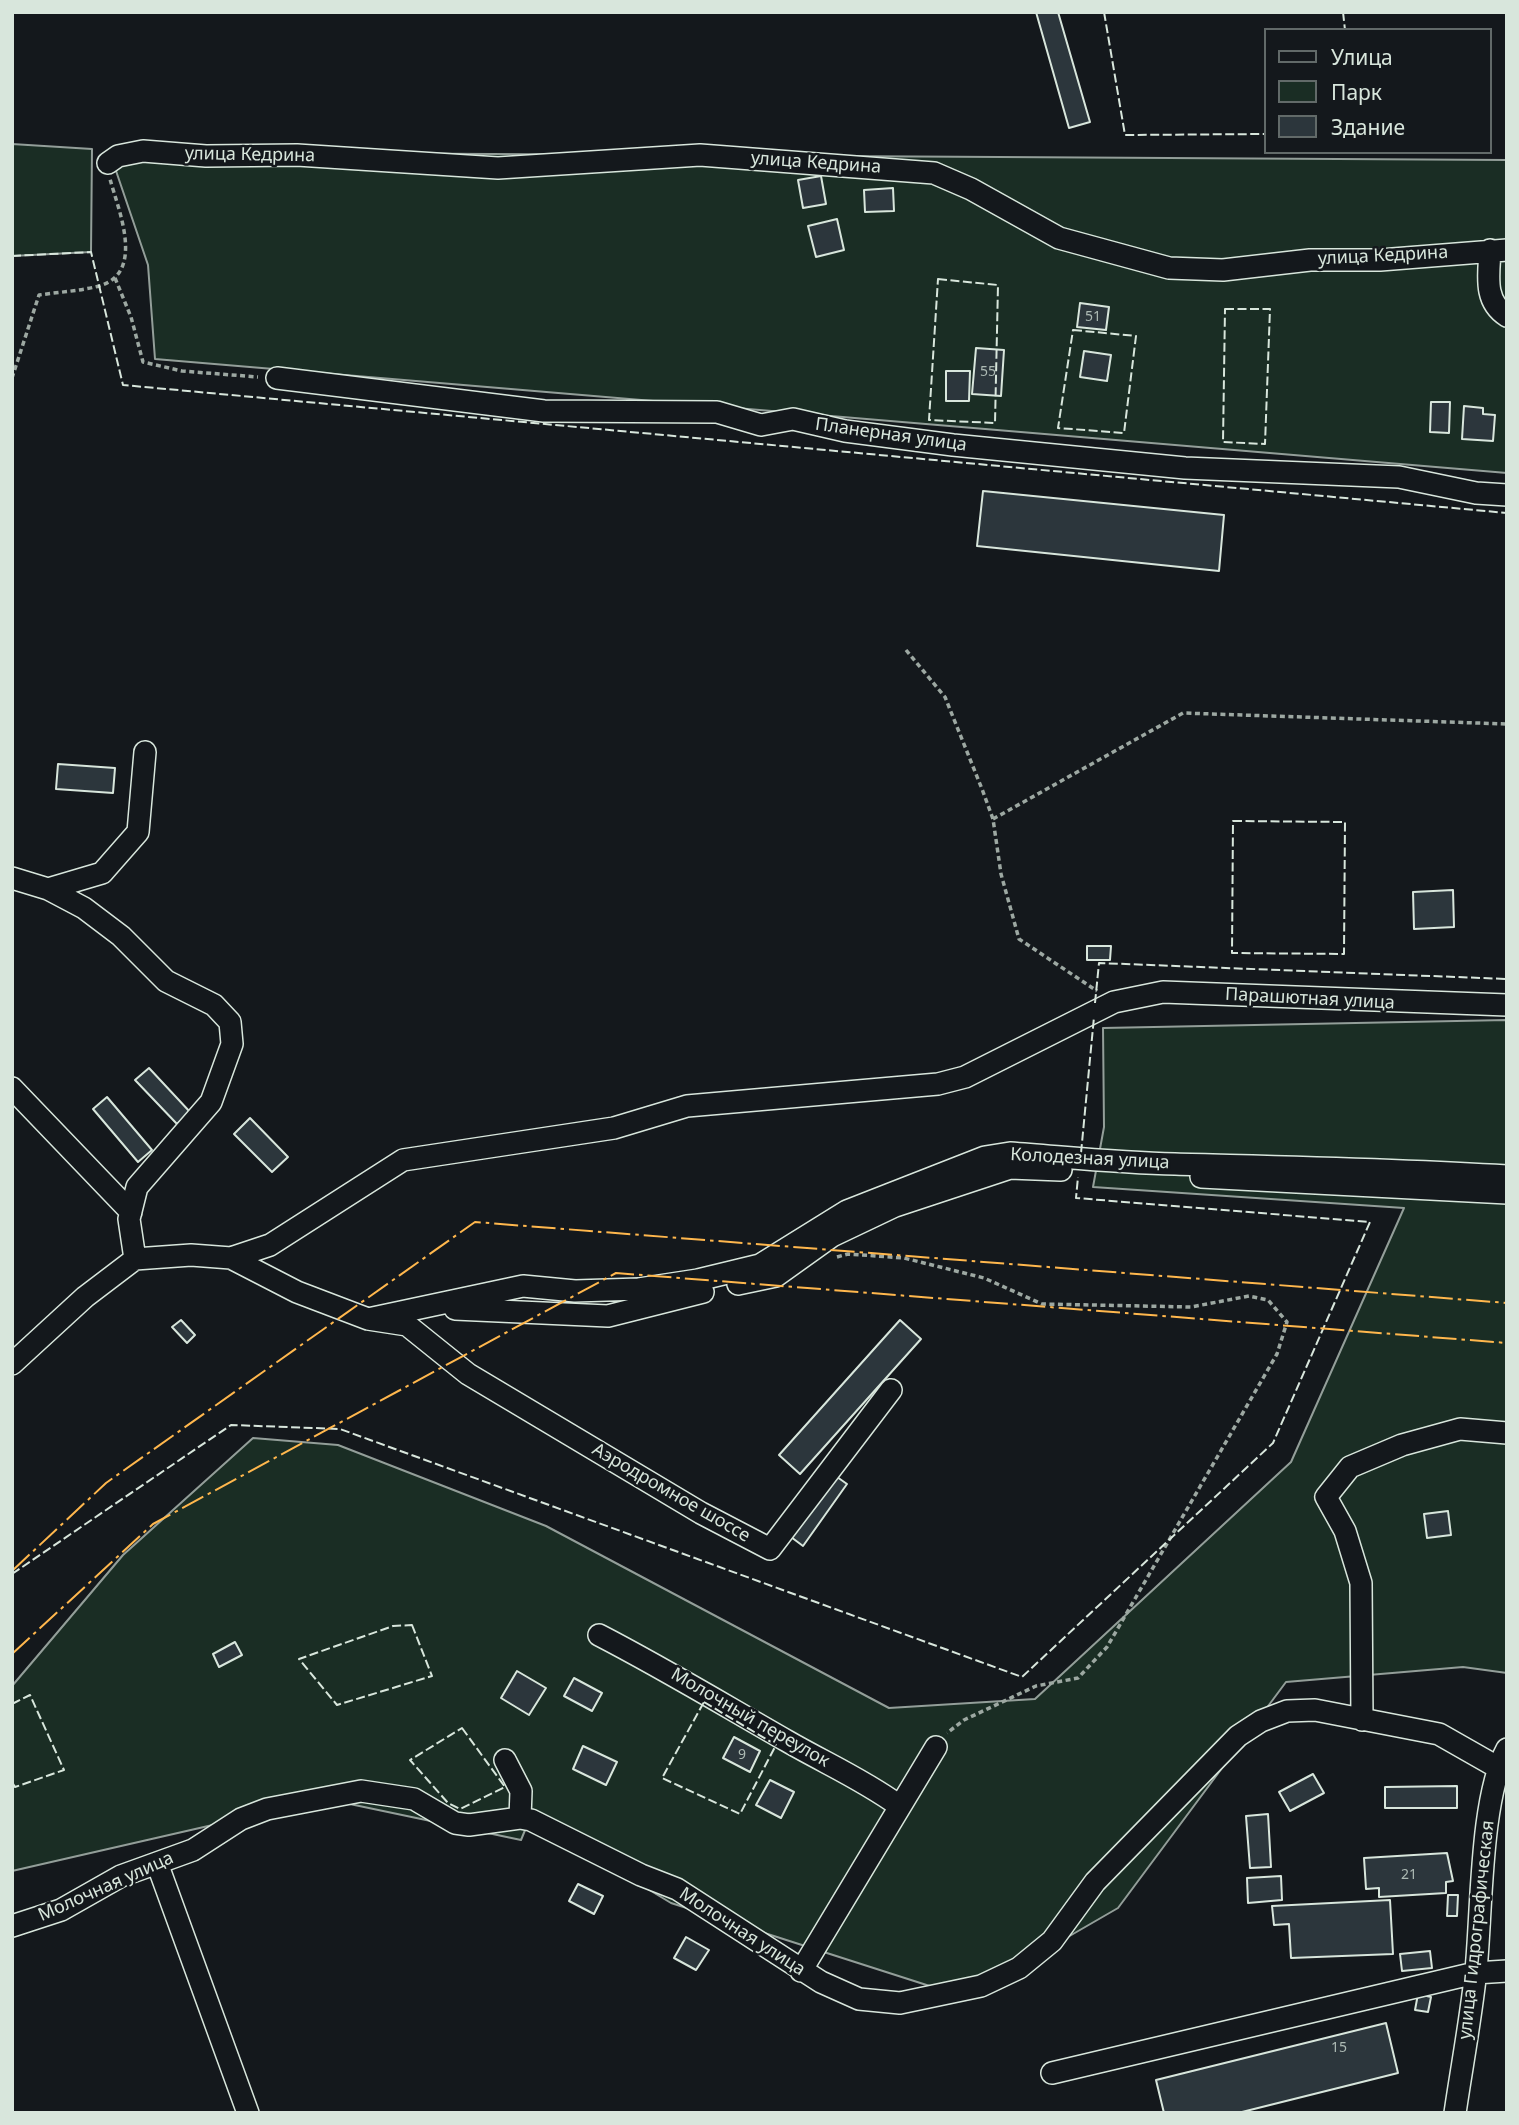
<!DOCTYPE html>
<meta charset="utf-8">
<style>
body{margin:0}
#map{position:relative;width:1519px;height:2125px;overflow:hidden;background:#14181c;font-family:"Noto Sans",sans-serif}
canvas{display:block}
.frame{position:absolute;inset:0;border:14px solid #d8e6dc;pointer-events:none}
.legend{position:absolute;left:1264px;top:28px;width:228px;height:126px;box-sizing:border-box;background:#14181c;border:2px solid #626a69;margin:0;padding:9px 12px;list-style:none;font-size:21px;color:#d8e6dc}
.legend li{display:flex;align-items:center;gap:14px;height:35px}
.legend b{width:35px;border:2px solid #626a69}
</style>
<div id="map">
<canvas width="1519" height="2125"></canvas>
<div class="frame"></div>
<ul class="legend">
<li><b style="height:9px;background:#14181c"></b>Улица</li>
<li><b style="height:19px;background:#1a2d24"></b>Парк</li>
<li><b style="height:19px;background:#2c363c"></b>Здание</li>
</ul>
</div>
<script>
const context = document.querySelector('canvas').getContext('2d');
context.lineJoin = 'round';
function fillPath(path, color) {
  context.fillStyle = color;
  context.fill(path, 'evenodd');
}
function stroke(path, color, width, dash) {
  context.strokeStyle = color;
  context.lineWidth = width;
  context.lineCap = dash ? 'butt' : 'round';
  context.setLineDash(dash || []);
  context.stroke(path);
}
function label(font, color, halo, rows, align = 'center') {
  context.font = font + ' "Noto Sans",sans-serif';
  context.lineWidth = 5;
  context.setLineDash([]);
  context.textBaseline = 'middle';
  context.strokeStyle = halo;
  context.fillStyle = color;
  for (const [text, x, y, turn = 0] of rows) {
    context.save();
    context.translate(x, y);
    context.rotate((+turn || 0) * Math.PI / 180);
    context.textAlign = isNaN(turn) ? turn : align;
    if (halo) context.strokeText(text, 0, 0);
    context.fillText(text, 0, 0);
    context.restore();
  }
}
const green = new Path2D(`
 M 12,144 L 92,149 L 91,252 L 12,256 Z
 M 152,152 L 1507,160 L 1507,473 L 155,359 L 148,265 L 113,162 Z
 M 1507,1020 L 1507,1673 L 1463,1667 L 1286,1682 L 1118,1908 L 964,1997 L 671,1903 L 530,1818 L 521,1840 L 326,1799 L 12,1871 L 12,1686 L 123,1555 L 253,1438 L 338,1445 L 546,1526 L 889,1708 L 1035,1699 L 1291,1462 L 1404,1208 L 1093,1187 L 1104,1127 L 1103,1028 Z`);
fillPath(green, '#1a2d24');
stroke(green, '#939e99', 2);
const building = new Path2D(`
 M 1036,12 L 1058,12 L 1090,122 L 1069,128 Z
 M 821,176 L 826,204 L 803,208 L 798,180 Z
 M 893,188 L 894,211 L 865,212 L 864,190 Z
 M 837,219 L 844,250 L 816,257 L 808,226 Z
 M 1080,303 L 1109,307 L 1106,330 L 1077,327 Z
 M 976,348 L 1004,350 L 1001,396 L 972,394 Z
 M 1084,351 L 1111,355 L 1107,381 L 1080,377 Z
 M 946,371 L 970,371 L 969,401 L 946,401 Z
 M 1431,402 L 1450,402 L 1449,433 L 1430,432 Z
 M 1464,406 L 1483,408 L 1483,414 L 1495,415 L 1493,441 L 1462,439 Z
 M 983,491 L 1224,515 L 1219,571 L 977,546 Z
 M 58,764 L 115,768 L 113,793 L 56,789 Z
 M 1453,890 L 1454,927 L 1414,929 L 1413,892 Z
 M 1087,946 L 1111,946 L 1110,960 L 1087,960 Z
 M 149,1068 L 190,1112 L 177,1124 L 135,1080 Z
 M 107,1097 L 152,1150 L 138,1162 L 93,1109 Z
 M 250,1118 L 288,1157 L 272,1172 L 234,1134 Z
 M 181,1320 L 195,1335 L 187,1343 L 172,1327 Z
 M 900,1320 L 921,1339 L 800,1474 L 779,1455 Z
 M 830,1472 L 847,1484 L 803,1546 L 787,1534 Z
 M 1448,1511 L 1451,1535 L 1427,1538 L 1424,1514 Z
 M 235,1642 L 242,1655 L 219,1667 L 213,1654 Z
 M 517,1671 L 546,1688 L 529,1715 L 501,1698 Z
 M 574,1678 L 602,1693 L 592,1711 L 564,1696 Z
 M 734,1737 L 760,1751 L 750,1772 L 723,1758 Z
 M 583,1746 L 617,1762 L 606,1785 L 573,1769 Z
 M 1313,1774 L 1324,1793 L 1290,1811 L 1279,1792 Z
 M 770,1780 L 794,1792 L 781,1818 L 756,1805 Z
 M 1457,1786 L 1457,1808 L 1385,1808 L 1385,1787 Z
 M 1268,1814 L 1271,1867 L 1250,1868 L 1246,1816 Z
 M 1447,1853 L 1453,1881 L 1446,1882 L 1446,1893 L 1379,1897 L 1379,1888 L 1366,1889 L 1364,1858 Z
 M 1281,1876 L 1282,1900 L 1248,1903 L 1247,1878 Z
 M 578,1884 L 603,1896 L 594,1914 L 569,1901 Z
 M 1448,1895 L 1458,1895 L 1457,1916 L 1447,1916 Z
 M 1390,1900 L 1393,1954 L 1291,1958 L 1289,1924 L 1274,1925 L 1272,1906 Z
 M 686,1937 L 709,1950 L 696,1970 L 674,1958 Z
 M 1430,1951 L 1432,1968 L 1402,1971 L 1400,1954 Z
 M 1418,1994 L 1431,1997 L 1428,2012 L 1415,2010 Z
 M 1386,2023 L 1398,2073 L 1238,2113 L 1164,2113 L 1156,2080 Z`);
fillPath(building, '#2c363c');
stroke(building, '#d8e6dc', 2);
const minor = new Path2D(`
 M 108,163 L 118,156 L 143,151 L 206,156 L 297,155 L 498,168 L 700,155 L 934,173 L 971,189 L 1059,238 L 1169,268 L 1223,270 L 1310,260 L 1380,260 L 1507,250
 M 1490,250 C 1489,274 1483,301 1507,316
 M 277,378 L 544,411 L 717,412 L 761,425 L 793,419 L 845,431 L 953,445 L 1185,468 L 1399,477 L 1476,493 L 1507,495
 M 12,878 L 48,889 L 84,908 L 121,936 L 166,981 L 214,1005 L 230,1022 L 232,1044 L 211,1102 L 137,1187 L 129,1219 L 135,1259
 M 48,889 L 102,873 L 138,832 L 145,752
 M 12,1088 L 131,1212
 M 1201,1177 L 1507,1193
 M 231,1258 L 270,1245 L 403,1160 L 614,1128 L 687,1106 L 938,1084 L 965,1077 L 1114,1002 L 1163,992 L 1507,1005
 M 738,1284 L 776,1276 L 832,1236 L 895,1206 L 1010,1168 L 1061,1170
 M 455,1309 L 608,1316 L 703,1292
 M 368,1319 L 523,1286 L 575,1291 L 639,1289 L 698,1280 L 760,1265 L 847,1211 L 985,1157 L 1010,1153 C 1065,1157 1120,1163 1175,1164 C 1286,1167 1396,1169 1507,1176
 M 12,1364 L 85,1297 L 135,1259 L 191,1255 L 231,1258 L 297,1292 L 368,1319 L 407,1325 L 468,1374 L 701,1513 L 770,1549 L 891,1390
 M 599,1635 C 663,1668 724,1705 787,1741 C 825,1763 862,1779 898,1805
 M 1362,1720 L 1361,1583 L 1345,1531 L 1326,1497 L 1350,1467 L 1402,1445 L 1460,1429 L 1507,1433
 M 505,1760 L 521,1791 L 520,1818
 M 157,1863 L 248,2113
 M 12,1926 L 61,1910 L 121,1876 L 193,1850 L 241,1819 L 267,1809 L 361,1791 L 414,1799 L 455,1823 L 469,1825 L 520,1818 L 531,1820 L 641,1875 L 677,1889 L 821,1982 L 859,1999 L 900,2003 L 981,1986 L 1019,1968 L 1052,1941 L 1095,1882 L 1238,1736 L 1261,1721 L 1287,1711 L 1315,1710 L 1439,1734 L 1497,1767
 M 801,1971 L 936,1747
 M 1052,2073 L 1475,1973 L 1507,1971
 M 1455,2113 C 1462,2065 1471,2018 1476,1970 C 1482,1910 1480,1799 1507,1749`);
stroke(minor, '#d8e6dc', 24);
stroke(new Path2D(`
 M 115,278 L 131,317 L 143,362 L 182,371 L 258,377
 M 12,378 L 39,295 C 59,292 80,291 99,286 C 146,273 118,209 110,179
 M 906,650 L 945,697 L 982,789 L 993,819 L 1001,874 L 1019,939 L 1097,991
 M 993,819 L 1183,713 L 1507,724
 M 837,1257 L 848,1254 L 904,1258 L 984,1278 L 1042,1304 L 1191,1307 L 1249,1296 L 1268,1300 L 1287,1322 L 1277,1354 L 1107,1647 L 1078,1678 L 1036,1686 L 964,1720 L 947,1733`), '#9da8a2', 3.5, [5, 3.5]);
stroke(minor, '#14181c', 21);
stroke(new Path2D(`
 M 1104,12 L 1125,135 L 1265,134
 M 1343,12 L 1345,30
 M 12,256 L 91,252 L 123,385 L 1507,513
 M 938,279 L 998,285 L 995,423 L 929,420 Z
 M 1225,309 L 1270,309 L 1265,444 L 1223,442 Z
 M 1073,330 L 1136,336 L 1124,433 L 1058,428 Z
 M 1233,821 L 1345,822 L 1344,954 L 1232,953 Z
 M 1095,1003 L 1099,963 L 1507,979
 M 1081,1153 L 1094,1017
 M 12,1574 L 231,1425 L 340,1429 L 1022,1677 L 1273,1443 L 1370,1222 L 1076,1198 L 1078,1177
 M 412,1625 L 432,1676 L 337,1705 L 299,1659 L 393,1626 Z
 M 704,1702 L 776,1745 L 740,1814 L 662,1778 Z
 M 12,1704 L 30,1695 L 64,1770 L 15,1787 L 12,1782
 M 462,1728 L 505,1787 L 460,1809 L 448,1803 L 410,1760 Z`), '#d8e6dc', 2, [9, 3.5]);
stroke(new Path2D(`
 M 12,1571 L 106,1483 L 475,1222 L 1507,1303
 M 12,1654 L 153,1524 L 616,1273 L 1507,1343`), '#ffb74d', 2, [24, 5, 3.5, 5]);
label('14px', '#adbab4', null, [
 ["51",1093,317],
 ["55",988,372],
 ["9",742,1755],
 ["21",1409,1875],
 ["15",1339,2048]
]);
label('18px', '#d8e6dc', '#14181c', [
 ["улица Кедрина",250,155,1],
 ["улица Кедрина",816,163,4],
 ["улица Кедрина",1383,256,-3],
 ["Планерная улица",891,435,8],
 ["Парашютная улица",1310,999,3],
 ["Колодезная улица",1090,1159,3],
 ["Аэродромное шоссе",671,1493,30],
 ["Молочный переулок",750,1718,30],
 ["Молочная улица",106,1887,-24],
 ["улица Гидрографическая",1477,1930,-84],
 ["Молочная улица",742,1932,33]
]);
</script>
